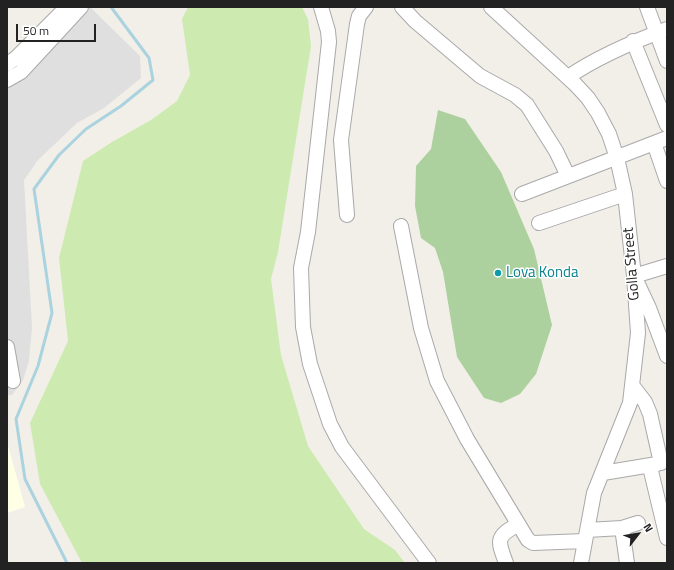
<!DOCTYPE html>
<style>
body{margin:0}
#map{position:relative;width:674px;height:570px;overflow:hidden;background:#f2efe9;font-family:"Titillium Web",sans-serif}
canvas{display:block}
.frame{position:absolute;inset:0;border:8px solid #222;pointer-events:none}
.north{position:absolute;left:618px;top:514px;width:40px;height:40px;-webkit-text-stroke:3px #fff;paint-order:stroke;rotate:59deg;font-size:11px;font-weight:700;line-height:16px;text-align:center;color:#222}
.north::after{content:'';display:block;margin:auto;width:14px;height:18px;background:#222;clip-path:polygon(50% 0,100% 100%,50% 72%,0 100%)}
.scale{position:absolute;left:16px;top:24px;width:80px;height:18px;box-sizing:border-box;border:2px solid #222;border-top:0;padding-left:5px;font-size:12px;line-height:14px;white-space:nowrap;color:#222;-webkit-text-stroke:3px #fff;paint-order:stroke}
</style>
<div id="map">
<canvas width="674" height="570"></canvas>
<div class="frame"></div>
<div class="north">N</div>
<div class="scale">50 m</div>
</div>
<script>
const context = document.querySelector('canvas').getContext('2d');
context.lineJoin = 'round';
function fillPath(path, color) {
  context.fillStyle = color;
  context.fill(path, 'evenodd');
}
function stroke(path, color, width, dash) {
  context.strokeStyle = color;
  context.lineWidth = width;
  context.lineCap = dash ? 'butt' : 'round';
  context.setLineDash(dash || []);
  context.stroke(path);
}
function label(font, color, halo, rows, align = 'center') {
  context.font = font + ' "Titillium Web",sans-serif';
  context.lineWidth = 3;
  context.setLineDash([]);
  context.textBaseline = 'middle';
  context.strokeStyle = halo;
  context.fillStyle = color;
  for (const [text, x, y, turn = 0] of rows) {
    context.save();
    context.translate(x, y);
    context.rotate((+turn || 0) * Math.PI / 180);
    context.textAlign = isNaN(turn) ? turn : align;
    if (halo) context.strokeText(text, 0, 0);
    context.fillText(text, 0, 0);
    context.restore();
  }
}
fillPath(new Path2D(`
 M 85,7 L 90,7 L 140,56 L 141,78 L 104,108 L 77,123 L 38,160 L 24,180 L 32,327 L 29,361 L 23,380 L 12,395 L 7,395 L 7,90 Z`), '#e0dfdf');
fillPath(new Path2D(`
 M 7,442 L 25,507 L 7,513 Z`), '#ffffe5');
fillPath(new Path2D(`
 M 188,7 L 302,7 L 308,19 L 311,46 L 278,252 L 271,279 L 281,355 L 308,446 L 364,529 L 395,550 L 405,563 L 82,563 L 40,484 L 30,423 L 68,341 L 59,258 L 83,161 L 112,142 L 151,120 L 177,101 L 190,75 L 182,19 Z`), '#cdebb0');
fillPath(new Path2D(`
 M 438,110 L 465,119 L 501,172 L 534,249 L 552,325 L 536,374 L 520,394 L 501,403 L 484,398 L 457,357 L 443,272 L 435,248 L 421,238 L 415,206 L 416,166 L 431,149 Z`), '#add19e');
stroke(new Path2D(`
 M 67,563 L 25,479 L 16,419 L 38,366 L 52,313 L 34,189 L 59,155 L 86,129 L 121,106 L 153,80 L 149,58 L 111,7`), '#aad3df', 3);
const minor = new Path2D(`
 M 321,7 L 328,31 L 329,42 L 308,232 L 301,268 L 303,327 L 310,364 L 330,424 L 342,447 L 429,563
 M 402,7 L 415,21 L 480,76 L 515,95 L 527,105 L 556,151 L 568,176
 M 491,7 L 575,84 L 588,98 L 598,113 L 609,134 L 617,158 L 625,194 L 634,276 L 638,333 L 630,403 L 594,493 L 581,563
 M 647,7 L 667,61
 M 633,41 L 667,125
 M 7,64 L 16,58 L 67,7
 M 568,77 C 599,56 632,42 667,29
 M 7,80 L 21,72 L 81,7
 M 654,143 L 667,181
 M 522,194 L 667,138
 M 347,215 L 341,140 L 357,24 L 359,16 L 366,7
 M 539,223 L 625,194
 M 401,226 L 421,328 L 437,381 L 467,439 L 528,540 L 533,543 L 585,541
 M 667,266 L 634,276 L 649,308 L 667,356
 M 7,347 L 13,381
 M 632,385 L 645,402 L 650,414 L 661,463
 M 650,467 L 667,538
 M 603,473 L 657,464
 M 622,528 L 627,563
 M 587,530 L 622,528 L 638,523
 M 506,563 C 498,541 495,537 517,525`);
stroke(minor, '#a9a9a9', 16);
stroke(minor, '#fff', 14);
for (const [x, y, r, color] of [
 [498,273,4,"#0f9aa8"]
]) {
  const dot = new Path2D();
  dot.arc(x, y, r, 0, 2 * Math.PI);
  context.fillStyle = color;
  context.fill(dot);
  stroke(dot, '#fff', 1.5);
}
label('15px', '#222', '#fff', [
 ["Golla Street",632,264,-95]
]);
label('15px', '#0d838f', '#fff', [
 ["Lova Konda",506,273]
], 'left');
</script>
